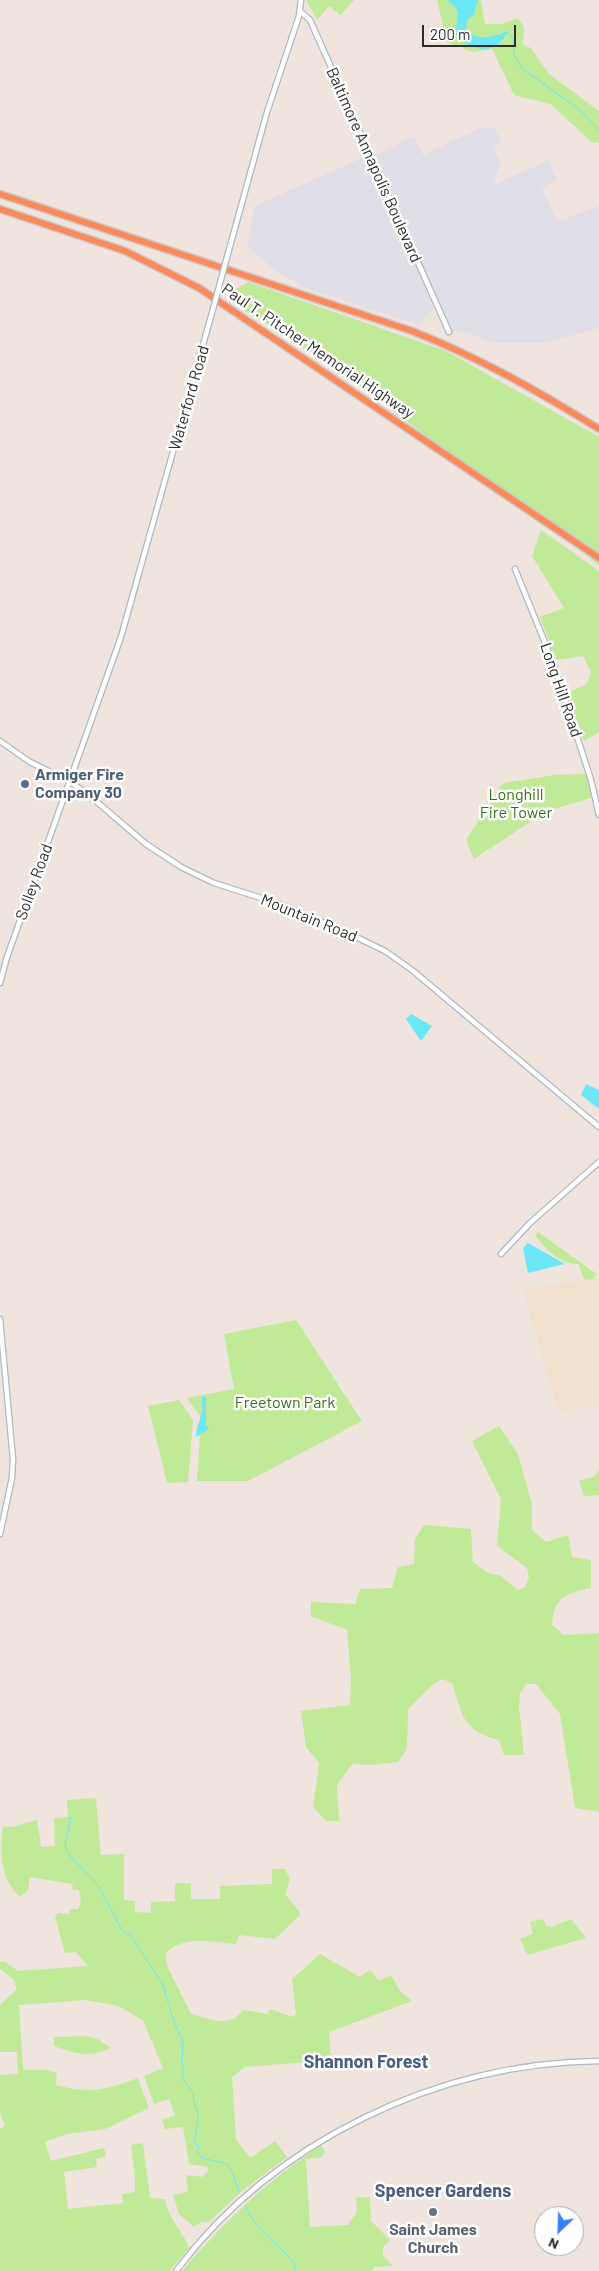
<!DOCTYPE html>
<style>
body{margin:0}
#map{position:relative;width:599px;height:2271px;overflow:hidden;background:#efe5de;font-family:Barlow,sans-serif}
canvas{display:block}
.north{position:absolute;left:534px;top:2206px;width:50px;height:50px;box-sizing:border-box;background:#fff;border:1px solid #ababab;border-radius:50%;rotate:204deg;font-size:14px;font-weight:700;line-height:20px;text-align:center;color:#2d2d2d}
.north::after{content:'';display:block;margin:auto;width:18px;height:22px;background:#3b7eff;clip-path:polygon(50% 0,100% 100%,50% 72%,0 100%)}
.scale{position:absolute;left:422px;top:25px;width:94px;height:22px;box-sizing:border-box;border:2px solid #2d2d2d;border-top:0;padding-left:6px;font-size:15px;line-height:18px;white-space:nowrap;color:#2d2d2d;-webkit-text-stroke:4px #fff;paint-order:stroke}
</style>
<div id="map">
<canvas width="599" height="2271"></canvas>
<div class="north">N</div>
<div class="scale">200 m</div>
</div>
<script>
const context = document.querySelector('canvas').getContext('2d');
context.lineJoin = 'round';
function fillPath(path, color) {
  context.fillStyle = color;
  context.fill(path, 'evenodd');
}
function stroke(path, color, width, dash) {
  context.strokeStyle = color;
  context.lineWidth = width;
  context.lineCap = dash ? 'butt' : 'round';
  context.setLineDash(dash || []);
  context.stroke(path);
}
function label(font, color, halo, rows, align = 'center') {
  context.font = font + ' Barlow,sans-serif';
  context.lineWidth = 5;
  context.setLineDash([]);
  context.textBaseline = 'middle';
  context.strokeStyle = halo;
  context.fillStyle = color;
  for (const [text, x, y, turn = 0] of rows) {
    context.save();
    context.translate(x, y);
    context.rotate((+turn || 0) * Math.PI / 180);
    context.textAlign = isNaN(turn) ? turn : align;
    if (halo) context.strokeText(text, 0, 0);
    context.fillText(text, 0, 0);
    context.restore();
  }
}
fillPath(new Path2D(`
 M 480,128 L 494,128 L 502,142 L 493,146 L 501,162 L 493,185 L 549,160 L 557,180 L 542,188 L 557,222 L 599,206 L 599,328 L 543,343 L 495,343 L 465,332 L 450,330 L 375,156 L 414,136 L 423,155 Z
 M 368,155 L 434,308 L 419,325 L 303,287 L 271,267 L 247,246 L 255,206 Z`), '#e0dfe7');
fillPath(new Path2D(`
 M 599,1278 L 599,1407 L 558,1410 L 523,1290 Z`), '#f1e0cd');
fillPath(new Path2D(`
 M 306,0 L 354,0 L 341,15 L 329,6 L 317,20 Z
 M 437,0 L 481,0 L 485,24 L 502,24 L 518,18 L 524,27 L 523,45 L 531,48 L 549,74 L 599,111 L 599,143 L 591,142 L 551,104 L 514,95 L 492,49 L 473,52 L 447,42 Z
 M 248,282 L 446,351 L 599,437 L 599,565 L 330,364 L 236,305 L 233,291 Z
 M 541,530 L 599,571 L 599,732 L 584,741 L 568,693 L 587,684 L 591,672 L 583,656 L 556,660 L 540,617 L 564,608 L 532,556 Z
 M 587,774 L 594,797 L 547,811 L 474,859 L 466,840 L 503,783 L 555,775 Z
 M 538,1232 L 597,1274 L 593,1279 L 585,1280 L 578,1264 C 560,1265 544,1248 535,1235 Z
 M 296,1320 L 362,1421 L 248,1481 L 197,1481 L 201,1418 L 187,1398 L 234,1389 L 224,1334 Z
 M 179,1400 L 193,1420 L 188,1482 L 167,1483 L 148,1406 Z
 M 499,1426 L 518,1454 L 532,1504 L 532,1530 L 546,1542 L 568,1535 L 572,1557 L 591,1560 L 591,1588 C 564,1594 555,1596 552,1625 L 564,1635 L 599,1633 L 599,1812 L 575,1808 L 560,1714 L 536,1684 L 526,1684 L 520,1693 L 519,1707 L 524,1755 L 504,1755 L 499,1740 C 465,1732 461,1716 453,1684 L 443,1679 C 430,1684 419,1699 408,1709 L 407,1749 L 398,1762 L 374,1765 L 352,1764 L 337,1785 L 339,1821 L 326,1821 L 313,1807 L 319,1763 L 306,1747 L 301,1711 L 350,1705 L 351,1677 L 347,1630 L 311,1616 L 311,1602 L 355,1604 L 360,1589 L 392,1588 L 398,1567 L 414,1564 L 415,1539 L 424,1525 L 471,1529 L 473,1562 L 488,1573 L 499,1575 L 518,1590 L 525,1587 L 529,1577 L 527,1568 L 497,1546 L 501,1499 L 472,1441 Z
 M 599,1470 L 599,1495 L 584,1496 L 579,1481 L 594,1477 Z
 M 96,1798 L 101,1855 L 124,1854 L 124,1900 L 135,1901 L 135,1912 L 151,1913 L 151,1902 L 175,1901 L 175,1883 L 191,1883 L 191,1899 L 220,1899 L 220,1886 L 272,1884 L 272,1869 L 285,1869 L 290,1879 L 285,1894 L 301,1914 L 275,1939 L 239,1935 L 236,1944 C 210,1942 184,1934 165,1954 L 168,1968 L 191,2014 C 212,2019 228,2029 243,2010 L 268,2014 L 270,2009 L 292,2017 L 296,2014 L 292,1979 L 320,1954 L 360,1977 L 370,1970 L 379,1981 L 391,1975 L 400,1991 L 412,2001 L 329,2032 L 331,2060 L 245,2067 L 232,2077 L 236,2139 L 250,2158 L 275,2141 L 287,2157 L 242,2191 L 210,2221 L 201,2222 L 194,2227 L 179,2214 L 173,2195 L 188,2192 L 186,2175 L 202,2177 L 207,2173 L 208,2167 L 189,2164 L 183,2127 L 165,2129 L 162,2120 L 175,2115 L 169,2099 L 154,2104 L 144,2076 L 163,2068 L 143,2021 L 119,2006 L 85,2000 L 19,2005 L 23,2070 L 47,2070 L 57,2073 L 56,2085 C 90,2094 106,2090 138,2078 L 149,2108 L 105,2129 L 67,2134 L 45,2142 L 51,2161 L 104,2148 L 106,2156 L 96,2159 L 97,2167 L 64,2172 L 68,2209 L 123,2203 L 122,2194 L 135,2192 L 135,2177 L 131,2145 L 143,2143 L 150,2198 L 165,2199 C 168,2220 183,2230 189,2248 L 170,2271 L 0,2271 L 0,2129 L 5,2126 L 0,2114 L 0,2075 L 18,2074 L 17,2052 L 0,2052 L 0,2005 L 17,1989 L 13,1979 L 0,1969 L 0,1962 L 5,1962 L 18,1971 L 88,1966 L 76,1952 L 65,1953 L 55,1917 L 58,1913 L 69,1914 L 70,1909 L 78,1909 L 81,1902 L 79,1890 L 72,1889 L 73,1884 L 30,1877 L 28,1890 L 20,1897 C 0,1878 0,1853 3,1826 L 12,1827 L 37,1820 L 41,1847 L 55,1846 L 54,1818 L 68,1817 L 67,1800 Z
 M 543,1919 L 546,1926 L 552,1927 L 571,1919 L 586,1938 L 527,1955 L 520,1939 L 533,1933 L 530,1922 Z
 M 85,2036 L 98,2039 L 111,2048 C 88,2058 77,2054 54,2046 L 54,2037 Z
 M 321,2146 L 325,2151 L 322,2157 L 306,2159 L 310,2227 L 348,2225 L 357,2211 L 356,2198 L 370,2197 L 371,2221 L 390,2240 L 383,2247 L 383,2255 L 393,2266 L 374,2267 L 372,2271 L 182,2271 C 223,2224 268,2179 321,2146 Z`), '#c0e998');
fillPath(new Path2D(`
 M 448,0 L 478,0 L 474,14 L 467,20 L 466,30 C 480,42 492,37 508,31 C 496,55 478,52 458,39 L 456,32 L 458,11 Z
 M 411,1014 L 432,1026 L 421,1041 L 406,1019 Z
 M 586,1084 L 599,1090 L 599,1109 L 581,1095 Z
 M 528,1243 L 565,1264 L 528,1273 L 523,1248 Z
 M 203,1396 L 206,1398 L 206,1425 L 209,1429 L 196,1437 C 196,1428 200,1421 202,1412 C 204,1406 200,1401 203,1396 Z`), '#6be7f7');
stroke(new Path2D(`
 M 507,32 L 513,39 L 514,55 L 523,69 L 580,110 L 599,130
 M 71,1817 L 65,1846 L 71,1857 L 98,1885 L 122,1930 L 132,1937 L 162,1983 L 175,2024 L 183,2041 L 182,2063
 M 183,2065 L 183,2079 L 194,2093 C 191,2102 198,2107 198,2116 C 198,2126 194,2133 195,2143 L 199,2147 L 197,2152 L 202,2158 L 227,2164 L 233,2173 L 239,2192
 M 245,2205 C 254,2229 278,2243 294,2263 L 295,2271`), '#6be7f7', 1);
const tertiary = new Path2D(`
 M 300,11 L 310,20 L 449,332
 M 515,569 L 554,665 L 591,780 L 599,815
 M 501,1254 L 530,1223 L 599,1162`);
const secondary = new Path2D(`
 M 227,257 L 267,112 L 299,16 L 301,0
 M 0,741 L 30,762 L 71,782 L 97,802 L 146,844 L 181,867 L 214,883 L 280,904 L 352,935 L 385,951 L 412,970 L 599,1127
 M 0,983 L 7,957 L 121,637 L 213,309
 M 0,1319 L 13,1459 L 12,1478 L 0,1534
 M 176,2271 C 274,2141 437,2063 599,2061`);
const motorway = new Path2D(`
 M 0,194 L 412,331 C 478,357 538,391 599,429
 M 0,209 L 125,251 L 199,288 L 599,558`);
stroke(tertiary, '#b2b7c1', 7);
stroke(secondary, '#b2b7c1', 7);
stroke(motorway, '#c8c8c8', 9);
stroke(tertiary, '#fff', 4.5);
stroke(secondary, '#fff', 4.5);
stroke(motorway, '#ff8859', 6);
const secondaryBridge = new Path2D(`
 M 213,309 L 227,257`);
stroke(secondaryBridge, '#b2b7c1', 7, []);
stroke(secondaryBridge, '#fff', 4.5);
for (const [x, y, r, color] of [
 [25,784,5,"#5c6f8a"],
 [433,2212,5,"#6b7280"]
]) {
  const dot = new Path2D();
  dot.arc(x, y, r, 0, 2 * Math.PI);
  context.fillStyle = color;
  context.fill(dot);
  stroke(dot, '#fff', 2);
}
label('16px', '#2d2d2d', '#fff', [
 ["Baltimore Annapolis Boulevard",374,165,66],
 ["Paul T. Pitcher Memorial Highway",318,351,34],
 ["Waterford Road",189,398,-74],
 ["Long Hill Road",561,690,71],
 ["Solley Road",34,882,-70],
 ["Mountain Road",309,918,22]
]);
label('bold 16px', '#4e5e75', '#fff', [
 ["Armiger Fire",35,775],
 ["Company 30",35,793]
], 'left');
label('16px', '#367115', '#fff', [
 ["Longhill",516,795],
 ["Fire Tower",516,813],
 ["Freetown Park",285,1403]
]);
label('bold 16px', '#5b616d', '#fff', [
 ["Saint James",433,2230],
 ["Church",433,2248]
]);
label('bold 18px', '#495c82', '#fff', [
 ["Shannon Forest",366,2062],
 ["Spencer Gardens",443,2191]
]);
</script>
